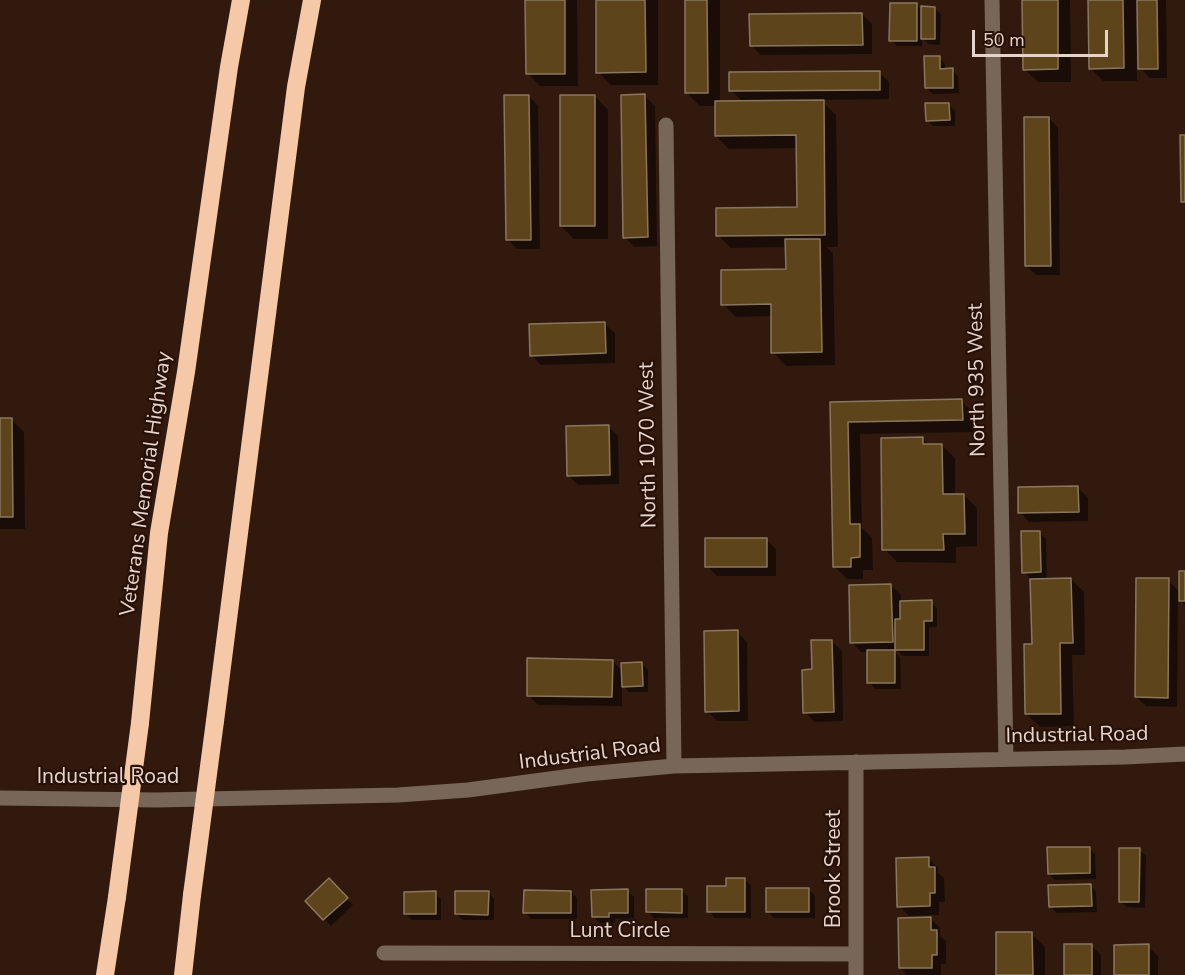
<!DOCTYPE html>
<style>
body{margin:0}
#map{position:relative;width:1185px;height:975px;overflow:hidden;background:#32190e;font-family:"Nunito Sans",sans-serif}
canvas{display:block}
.scale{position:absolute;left:972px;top:30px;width:136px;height:27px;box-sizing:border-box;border:3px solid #e5d3cc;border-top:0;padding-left:8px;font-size:18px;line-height:21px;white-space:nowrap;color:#e5d3cc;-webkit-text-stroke:4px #271005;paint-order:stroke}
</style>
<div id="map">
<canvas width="1185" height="975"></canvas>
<div class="scale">50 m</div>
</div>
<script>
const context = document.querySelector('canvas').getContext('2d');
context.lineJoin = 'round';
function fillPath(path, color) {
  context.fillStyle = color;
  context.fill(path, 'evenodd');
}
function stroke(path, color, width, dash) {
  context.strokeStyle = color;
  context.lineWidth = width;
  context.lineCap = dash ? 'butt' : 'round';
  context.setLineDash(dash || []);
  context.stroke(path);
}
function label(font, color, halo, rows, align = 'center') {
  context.font = font + ' "Nunito Sans",sans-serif';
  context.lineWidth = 4.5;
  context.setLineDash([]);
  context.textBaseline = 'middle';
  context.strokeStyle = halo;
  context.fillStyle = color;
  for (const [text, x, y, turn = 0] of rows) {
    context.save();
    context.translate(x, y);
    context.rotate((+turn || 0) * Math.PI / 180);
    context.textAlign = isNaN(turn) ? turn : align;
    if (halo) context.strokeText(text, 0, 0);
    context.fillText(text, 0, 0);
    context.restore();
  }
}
fillPath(new Path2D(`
 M 527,0 L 577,0 L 578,86 L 540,86 L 527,73 Z
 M 597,0 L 658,0 L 658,85 L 611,85 L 598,72 Z
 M 686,0 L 720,0 L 720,102 L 743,102 L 731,90 L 879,72 L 889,82 L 889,99 L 821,100 L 836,115 L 838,247 L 826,247 L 833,253 L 835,365 L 786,366 L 773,352 L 772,316 L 736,317 L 723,304 L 787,270 L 787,247 L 731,248 L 718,235 L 798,209 L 798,148 L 729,149 L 716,136 L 716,106 L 700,106 L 687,93 Z
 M 1024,0 L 1070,0 L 1071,82 L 1038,82 L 1024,69 Z
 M 1090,0 L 1136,0 L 1137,81 L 1103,81 L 1090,68 Z
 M 1139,0 L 1166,0 L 1167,78 L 1150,78 L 1140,68 Z
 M 916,4 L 923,11 L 934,8 L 941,14 L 940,45 L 929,44 L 922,38 L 922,46 L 897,46 L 891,40 Z
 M 862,14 L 872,24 L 872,54 L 761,55 L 751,45 Z
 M 939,57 L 945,64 L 945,70 L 952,70 L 958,76 L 959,93 L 933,94 L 926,88 Z
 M 529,96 L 538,106 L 540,249 L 517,249 L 507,239 Z
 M 595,96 L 608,110 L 608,239 L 574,239 L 561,226 Z
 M 645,96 L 655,106 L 657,246 L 634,247 L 625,237 Z
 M 949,105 L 955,111 L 955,126 L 933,126 L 927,120 Z
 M 1049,118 L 1058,128 L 1060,275 L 1036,275 L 1026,265 Z
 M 605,324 L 615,333 L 615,363 L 541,365 L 531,355 Z
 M 961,401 L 975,414 L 975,432 L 860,434 L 862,528 L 872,538 L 873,570 L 863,570 L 863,579 L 847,579 L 834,566 L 831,403 Z
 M 0,419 L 11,419 L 24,432 L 25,529 L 0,529 Z
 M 608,426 L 618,436 L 619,484 L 578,485 L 568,475 Z
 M 922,438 L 929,445 L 942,445 L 955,458 L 955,495 L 964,495 L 977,508 L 977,546 L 956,547 L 956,563 L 897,562 L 884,549 Z
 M 1078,488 L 1088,498 L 1088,521 L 1029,522 L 1020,512 Z
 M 1039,532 L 1046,539 L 1047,580 L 1071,579 L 1084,592 L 1085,655 L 1072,655 L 1074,726 L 1040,727 L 1027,714 L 1033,646 L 1032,578 L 1030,578 L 1024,572 Z
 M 766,539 L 776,549 L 776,576 L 717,576 L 707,566 Z
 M 1185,573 L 1185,605 L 1178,598 L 1177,707 L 1146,706 L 1136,697 L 1168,580 L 1180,592 Z
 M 891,586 L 901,595 L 901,602 L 931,602 L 937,608 L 937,627 L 929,627 L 929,656 L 903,656 L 898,651 L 894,651 L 900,658 L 901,689 L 875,689 L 869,682 L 868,652 L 861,652 L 852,642 Z
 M 737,632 L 747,642 L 748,721 L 717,721 L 707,711 Z
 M 832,641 L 842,651 L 843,721 L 814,722 L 805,712 L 813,671 Z
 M 612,661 L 623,671 L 641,663 L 648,670 L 648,692 L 629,692 L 622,685 L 622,706 L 538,705 L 528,695 Z
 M 1089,848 L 1095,854 L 1096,879 L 1055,880 L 1049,874 Z
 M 1139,849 L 1146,856 L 1145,908 L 1127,907 L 1120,901 Z
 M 928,858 L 938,868 L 938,873 L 944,878 L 945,902 L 939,902 L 939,915 L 909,916 L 899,906 Z
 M 745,879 L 751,886 L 751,918 L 715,918 L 709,911 L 727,887 Z
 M 329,880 L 353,905 L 331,926 L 307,901 Z
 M 1090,885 L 1096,892 L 1097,912 L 1057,913 L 1051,907 Z
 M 809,889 L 815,896 L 815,918 L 774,918 L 768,912 Z
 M 627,891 L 634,897 L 634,918 L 615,919 L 615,923 L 600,923 L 593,917 Z
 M 682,891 L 688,897 L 688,918 L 654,918 L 648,912 Z
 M 488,892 L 494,899 L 494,920 L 463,920 L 456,914 Z
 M 571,892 L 577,898 L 577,919 L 531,919 L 525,912 Z
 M 435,893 L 441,899 L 441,920 L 412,920 L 405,914 Z
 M 931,919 L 940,928 L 940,936 L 946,941 L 946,964 L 941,964 L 941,975 L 907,975 L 900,968 Z
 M 1032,934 L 1045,947 L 1045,975 L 998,975 Z
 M 1091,945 L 1101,955 L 1101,975 L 1066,975 Z
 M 1148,946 L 1158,956 L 1158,975 L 1115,975 Z`), '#0007');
const building = new Path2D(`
 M 525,0 L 565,0 L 565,74 L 526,74 Z
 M 596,0 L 645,0 L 646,72 L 596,73 Z
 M 685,0 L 707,0 L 708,93 L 685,93 Z
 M 1022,0 L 1058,0 L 1058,69 L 1023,70 Z
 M 1088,0 L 1123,0 L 1124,68 L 1089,69 Z
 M 1137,0 L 1157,0 L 1158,69 L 1138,69 Z
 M 890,3 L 917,3 L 917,41 L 889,41 Z
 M 921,6 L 935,7 L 935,39 L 921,39 Z
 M 862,13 L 863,45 L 750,46 L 749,14 Z
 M 924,56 L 940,56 L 940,69 L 953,68 L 953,88 L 925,88 Z
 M 880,71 L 880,90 L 729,91 L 729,72 Z
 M 645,94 L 648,237 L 623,238 L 621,95 Z
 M 504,95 L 529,95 L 531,240 L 506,240 Z
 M 560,95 L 595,95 L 595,226 L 560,226 Z
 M 824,100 L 825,235 L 716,236 L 716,208 L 797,207 L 796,135 L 715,136 L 715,101 Z
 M 925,103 L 949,103 L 950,120 L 926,121 Z
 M 1024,117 L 1049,117 L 1051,266 L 1025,266 Z
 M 1180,135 L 1185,135 L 1185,202 L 1181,202 Z
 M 785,239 L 820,239 L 822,352 L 771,353 L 771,304 L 721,305 L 721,270 L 786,269 Z
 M 605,322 L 606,353 L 530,356 L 529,324 Z
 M 962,399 L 963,420 L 848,422 L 850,524 L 860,524 L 860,557 L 851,558 L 851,567 L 833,567 L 830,402 Z
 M 0,418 L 12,418 L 13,517 L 0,517 Z
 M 609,425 L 610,475 L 567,476 L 566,426 Z
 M 923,437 L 923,444 L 942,444 L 943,494 L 964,494 L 965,534 L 943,534 L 944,550 L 882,550 L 881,438 Z
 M 1078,486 L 1079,512 L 1018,513 L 1018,487 Z
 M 1021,531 L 1040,531 L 1041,572 L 1022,573 Z
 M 705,538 L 767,538 L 767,567 L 705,567 Z
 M 1179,571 L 1185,571 L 1185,601 L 1179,601 Z
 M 1071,578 L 1073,643 L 1060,643 L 1061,714 L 1025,714 L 1024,644 L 1032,644 L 1030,579 Z
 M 1136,578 L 1169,578 L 1168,698 L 1135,697 Z
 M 891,584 L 893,642 L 850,643 L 849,585 Z
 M 932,600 L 932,621 L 924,621 L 924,650 L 895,650 L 895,619 L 900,619 L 900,601 Z
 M 738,630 L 739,711 L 705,712 L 704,631 Z
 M 811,640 L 832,640 L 834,712 L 803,713 L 802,670 L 812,669 Z
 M 867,650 L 895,650 L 895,683 L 867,683 Z
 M 527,658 L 613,660 L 612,697 L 527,696 Z
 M 642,662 L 643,686 L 622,687 L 621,663 Z
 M 1047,847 L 1090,847 L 1090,873 L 1048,874 Z
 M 1119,848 L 1140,848 L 1139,902 L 1119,902 Z
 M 929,857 L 929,867 L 935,867 L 935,893 L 930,893 L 930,906 L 897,907 L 896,858 Z
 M 329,878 L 348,898 L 323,920 L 305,901 Z
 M 726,878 L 745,878 L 745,912 L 707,912 L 707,886 L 726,886 Z
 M 1091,884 L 1092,906 L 1049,907 L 1048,885 Z
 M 766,888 L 809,888 L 809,912 L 766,912 Z
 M 628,889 L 628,913 L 609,913 L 609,917 L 592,917 L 591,890 Z
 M 646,889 L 682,889 L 682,913 L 646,912 Z
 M 524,890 L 571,891 L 571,913 L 523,913 Z
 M 436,891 L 436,914 L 404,914 L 404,892 Z
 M 455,891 L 489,891 L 488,915 L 455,914 Z
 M 931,917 L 931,930 L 937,930 L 937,955 L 932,955 L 932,968 L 899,968 L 898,918 Z
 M 996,932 L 1032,932 L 1033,975 L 996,975 Z
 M 1064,944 L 1092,944 L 1092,975 L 1064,975 Z
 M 1149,944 L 1149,975 L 1114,975 L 1114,945 Z`);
fillPath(building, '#5d441b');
stroke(building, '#89775d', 1.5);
stroke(new Path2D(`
 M 992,0 L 1006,759
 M 666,125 L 674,766
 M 856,762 L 856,975
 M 0,798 L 156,800 L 398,795 L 468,790 L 587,774 L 674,766 L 1125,757 L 1185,754
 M 384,953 L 856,954`), '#786659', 15);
stroke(new Path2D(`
 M 215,721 L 296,87 L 312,0
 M 140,723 L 159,533 L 186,372 L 229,67 L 241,0
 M 105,975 L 117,897
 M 183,975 L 192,895`), '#f5c8a8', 18);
stroke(new Path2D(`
 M 192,895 L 215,721
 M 117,897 L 140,723`), '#f5c8a8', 18);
label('21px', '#e5d3cc', '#271005', [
 ["North 935 West",978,380,-91],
 ["North 1070 West",649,445,-91],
 ["Veterans Memorial Highway",147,484,-82],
 ["Industrial Road",1077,736,-1],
 ["Industrial Road",590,755,-7],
 ["Industrial Road",108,778],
 ["Brook Street",835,869,-90],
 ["Lunt Circle",620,932]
]);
</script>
